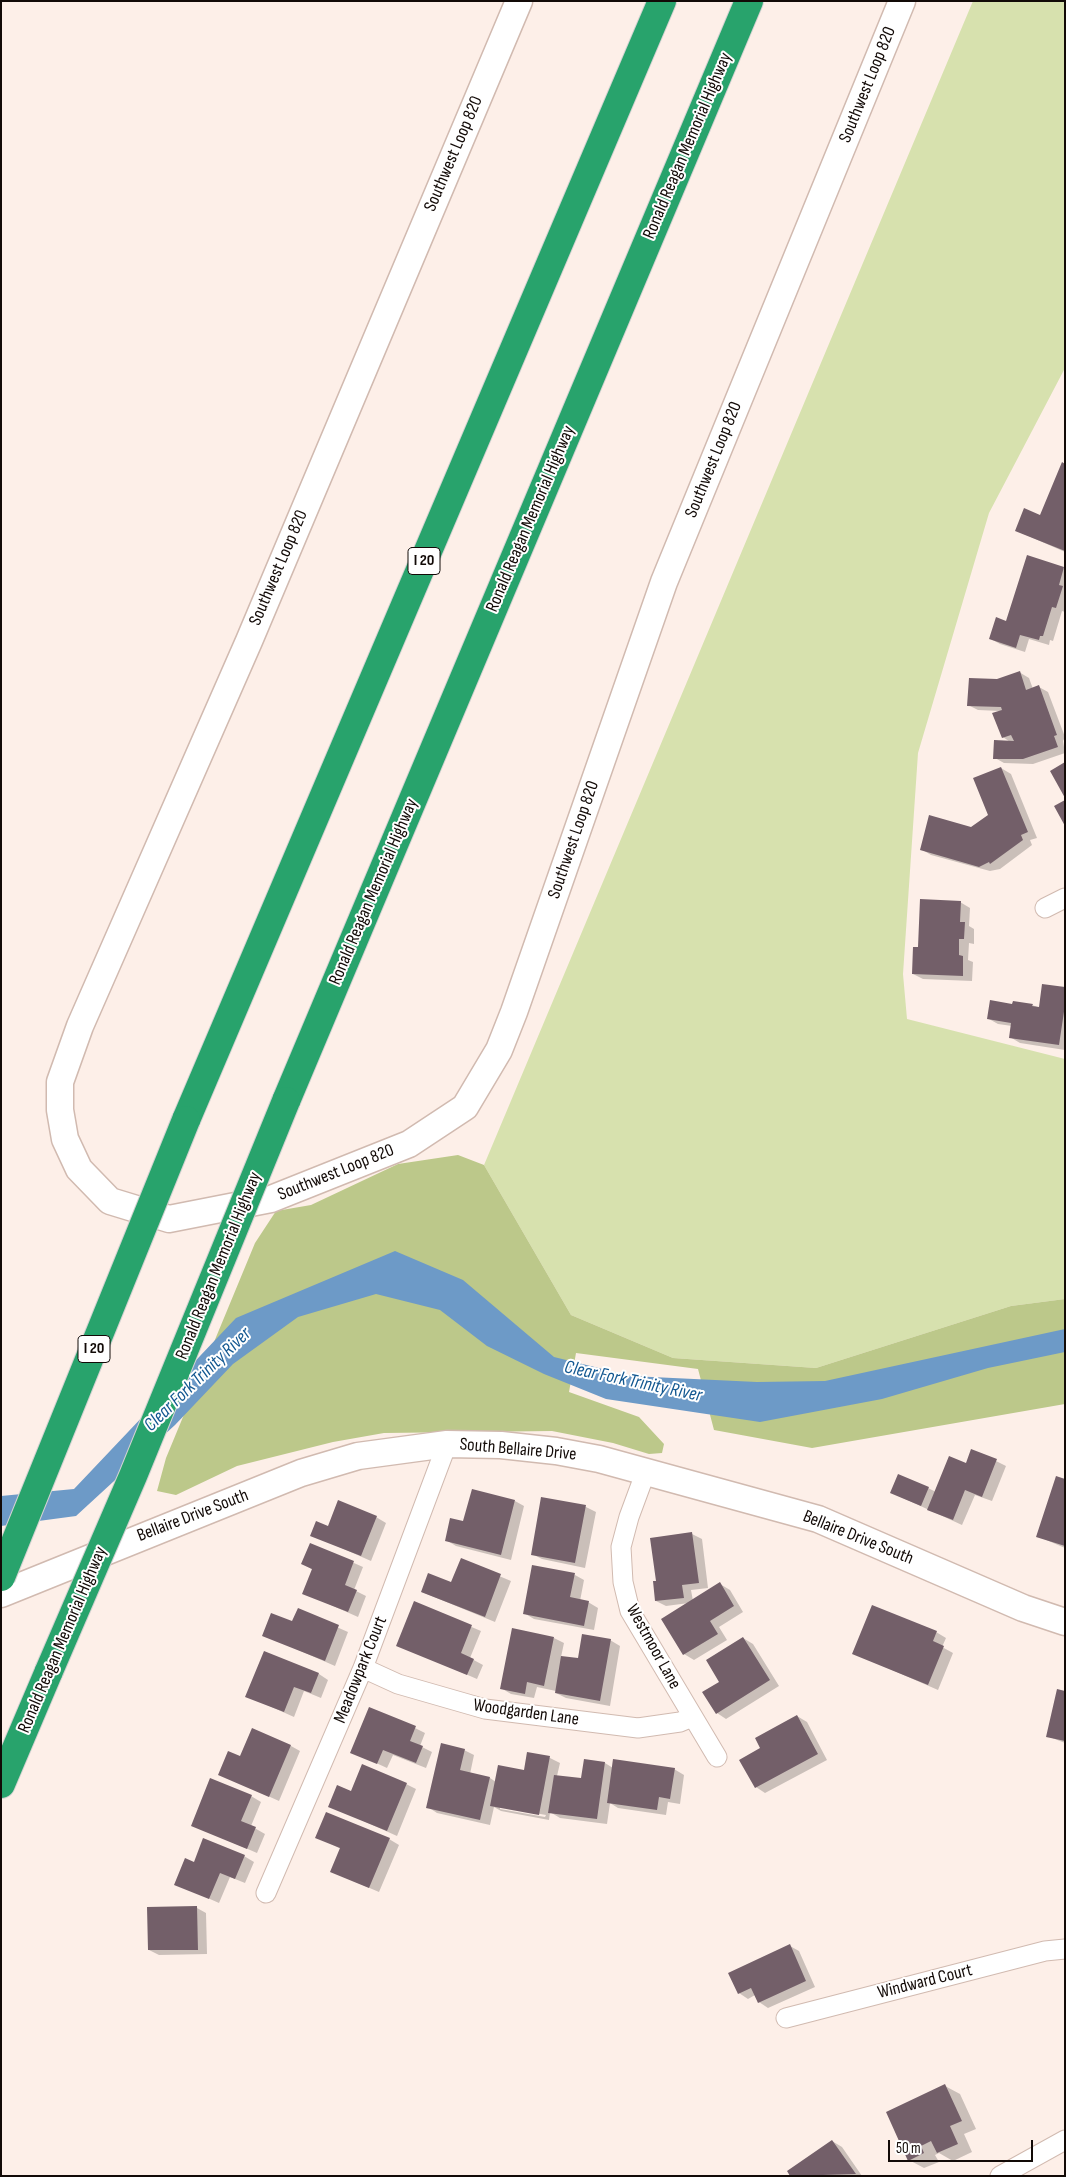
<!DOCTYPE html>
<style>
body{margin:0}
#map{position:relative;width:1066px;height:2177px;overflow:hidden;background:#fdefe8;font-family:"Sofia Sans Condensed",sans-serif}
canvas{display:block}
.frame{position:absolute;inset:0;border:2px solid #120a07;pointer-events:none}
.scale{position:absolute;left:888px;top:2140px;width:145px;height:22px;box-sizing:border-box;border:2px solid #120a07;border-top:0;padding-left:6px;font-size:15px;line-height:18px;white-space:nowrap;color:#120a07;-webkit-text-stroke:4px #fff;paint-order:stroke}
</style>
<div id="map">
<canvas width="1066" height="2177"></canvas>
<div class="frame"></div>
<div class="scale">50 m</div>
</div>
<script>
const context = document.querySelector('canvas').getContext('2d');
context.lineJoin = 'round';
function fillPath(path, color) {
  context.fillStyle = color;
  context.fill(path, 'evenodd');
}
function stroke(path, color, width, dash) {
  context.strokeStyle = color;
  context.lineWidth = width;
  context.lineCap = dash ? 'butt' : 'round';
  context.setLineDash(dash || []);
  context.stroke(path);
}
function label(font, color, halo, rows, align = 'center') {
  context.font = font + ' "Sofia Sans Condensed",sans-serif';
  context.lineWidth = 4;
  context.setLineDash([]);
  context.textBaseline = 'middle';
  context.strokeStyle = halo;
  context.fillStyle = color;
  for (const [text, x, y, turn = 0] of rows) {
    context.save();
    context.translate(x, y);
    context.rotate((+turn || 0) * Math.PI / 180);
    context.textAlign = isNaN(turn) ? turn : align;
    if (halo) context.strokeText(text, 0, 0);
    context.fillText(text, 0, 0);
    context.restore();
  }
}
fillPath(new Path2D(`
 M 973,1 L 1065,1 L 1065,368 L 989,513 L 918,753 L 903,974 L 907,1019 L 1065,1059 L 1065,1299 L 1011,1306 L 816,1368 L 673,1358 L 571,1315 L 484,1165 Z`), '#d7e1ae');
fillPath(new Path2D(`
 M 458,1155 L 484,1165 L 571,1315 L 673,1358 L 816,1368 L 1011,1306 L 1065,1299 L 1065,1404 L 812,1448 L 714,1430 L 698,1369 L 576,1353 L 569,1392 L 639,1417 L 664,1444 L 662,1453 L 649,1454 L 613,1443 L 552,1431 L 384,1433 L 333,1442 L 237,1466 L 176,1495 L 157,1491 L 166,1458 L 255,1243 L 276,1211 L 311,1205 L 398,1164 Z`), '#bcc88a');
fillPath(new Path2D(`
 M 395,1251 L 463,1280 L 554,1357 L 631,1376 L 757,1382 L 825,1381 L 1065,1329 L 1065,1352 L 988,1368 L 882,1399 L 760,1422 L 606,1399 L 544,1374 L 487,1346 L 440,1310 L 376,1294 L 298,1317 L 233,1364 L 175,1425 L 76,1516 L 1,1526 L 1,1496 L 74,1489 L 236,1318 Z`), '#6d9ac7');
fillPath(new Path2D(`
 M 1065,465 L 1065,552 L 1017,531 L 1041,516 Z
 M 1027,557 L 1065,569 L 1065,612 L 1062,611 L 1053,641 L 1050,640 L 1049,645 L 1029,639 L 1025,652 L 1000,644 L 991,639 L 1007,622 Z
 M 1019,672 L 1029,678 L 1033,689 L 1039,687 L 1048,692 L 1065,737 L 1063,741 L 1065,753 L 1033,764 L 1004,763 L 995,758 L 1010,742 L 1003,737 L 1000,711 L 978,710 L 968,705 L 997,681 Z
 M 1001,768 L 1011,774 L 1037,838 L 1030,840 L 1032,845 L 1000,869 L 990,871 L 931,855 L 921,849 L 972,828 L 990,816 Z
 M 960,902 L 970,908 L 969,926 L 974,929 L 974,944 L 969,943 L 968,960 L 973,962 L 972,981 L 923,979 L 913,974 L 919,948 Z
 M 1065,988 L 1065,1050 L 1020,1043 L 1010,1037 L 1012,1026 L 998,1024 L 989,1019 L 1032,1005 L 1040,1008 Z
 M 996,1461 L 1006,1466 L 992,1501 L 975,1495 L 962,1525 L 892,1493 L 928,1488 L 936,1492 Z
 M 1065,1480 L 1065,1548 L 1037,1536 Z
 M 542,1498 L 586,1507 L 596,1512 L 585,1568 L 542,1559 L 532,1554 Z
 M 515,1501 L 524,1506 L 511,1560 L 456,1546 L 446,1540 Z
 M 376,1517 L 386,1523 L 371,1561 L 312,1535 L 329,1527 Z
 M 692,1534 L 702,1539 L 708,1588 L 691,1590 L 693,1601 L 720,1584 L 730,1590 L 743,1612 L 719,1627 L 727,1640 L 694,1660 L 684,1654 L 663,1619 L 689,1603 L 666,1606 L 656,1601 L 657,1582 Z
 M 311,1544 L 363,1567 L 354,1590 L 366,1596 L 358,1617 L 304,1593 L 313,1570 L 303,1564 Z
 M 461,1560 L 511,1581 L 495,1622 L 422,1592 L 452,1584 Z
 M 575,1575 L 584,1580 L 580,1601 L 588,1602 L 598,1608 L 594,1630 L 534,1619 L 524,1613 Z
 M 415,1603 L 481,1631 L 470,1658 L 483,1665 L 477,1679 L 398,1645 Z
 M 298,1610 L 348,1632 L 335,1666 L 264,1635 L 293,1623 Z
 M 936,1632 L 946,1638 L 942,1647 L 953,1653 L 938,1690 L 853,1653 Z
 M 554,1638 L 564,1643 L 561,1657 L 579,1660 L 610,1640 L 620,1646 L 610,1706 L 566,1698 L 556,1693 L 556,1691 L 537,1687 L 534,1698 L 511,1694 L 501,1688 Z
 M 743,1638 L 753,1644 L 779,1686 L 726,1719 L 717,1713 L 721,1682 Z
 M 319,1674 L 328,1680 L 321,1698 L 304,1691 L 294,1717 L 247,1696 Z
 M 1065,1692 L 1065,1743 L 1047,1736 Z
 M 797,1716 L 807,1722 L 827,1760 L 765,1793 L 756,1787 L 762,1748 Z
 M 415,1728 L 425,1733 L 420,1746 L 432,1752 L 426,1768 L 393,1755 L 387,1768 L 352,1752 Z
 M 291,1746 L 300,1751 L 279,1801 L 219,1774 L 241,1757 Z
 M 464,1750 L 474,1755 L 470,1774 L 490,1778 L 496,1782 L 525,1771 L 528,1753 L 550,1758 L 560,1763 L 557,1776 L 582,1780 L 585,1760 L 605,1763 L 613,1768 L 674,1769 L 684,1775 L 680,1804 L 668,1802 L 666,1815 L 618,1808 L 610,1803 L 607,1824 L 560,1818 L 550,1812 L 549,1820 L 501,1811 L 494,1807 L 490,1825 L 437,1813 L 428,1807 ZM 500,1807 L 546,1815 L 545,1817 L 500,1809 Z
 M 406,1784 L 416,1789 L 397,1836 L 330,1806 L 352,1792 Z
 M 251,1796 L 261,1802 L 251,1826 L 265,1834 L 257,1853 L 192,1825 Z
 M 317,1837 L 389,1839 L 399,1845 L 379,1892 L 332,1872 L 341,1849 Z
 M 244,1856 L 254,1862 L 245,1883 L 230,1877 L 219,1903 L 176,1884 L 195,1863 Z
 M 197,1908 L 206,1913 L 207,1954 L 159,1955 L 149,1950 Z
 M 790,1946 L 799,1951 L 815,1987 L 768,2008 L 759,2002 L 755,1995 L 748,1999 L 739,1993 Z
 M 945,2086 L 960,2094 L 976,2129 L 964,2134 L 972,2152 L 953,2161 L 939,2153 L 935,2155 L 939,2162 L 924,2168 L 909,2160 Z
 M 832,2141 L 842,2147 L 862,2176 L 792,2176 Z`), '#0003');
fillPath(new Path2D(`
 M 1062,462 L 1065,464 L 1065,551 L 1015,531 L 1024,508 L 1040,515 Z
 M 1027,555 L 1064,567 L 1059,585 L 1063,586 L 1056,608 L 1052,607 L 1043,636 L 1040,636 L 1039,640 L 1020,635 L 1016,648 L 989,639 L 996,617 L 1006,621 Z
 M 1020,671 L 1026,690 L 1039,685 L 1057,735 L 1054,736 L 1058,747 L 1023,759 L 993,759 L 994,740 L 1014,741 L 1011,735 L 1002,738 L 992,713 L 1002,710 L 1001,707 L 967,706 L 969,678 L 997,679 Z
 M 1065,762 L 1065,798 L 1050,771 Z
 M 1001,767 L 1028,832 L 1021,835 L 1023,840 L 990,864 L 989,862 L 979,867 L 920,850 L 929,815 L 971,827 L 988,815 L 973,778 Z
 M 1065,800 L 1065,826 L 1054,806 Z
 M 920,899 L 961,901 L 960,922 L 965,922 L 964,939 L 959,939 L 959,955 L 963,956 L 963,976 L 912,974 L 913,947 L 918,947 Z
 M 1042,984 L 1065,987 L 1065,1005 L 1059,1045 L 1009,1038 L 1011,1023 L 987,1019 L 990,1000 L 1012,1004 L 1013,1001 L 1033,1004 L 1032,1006 L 1039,1007 Z
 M 971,1449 L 997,1459 L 982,1497 L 965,1490 L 953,1520 L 927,1510 L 949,1456 L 966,1463 Z
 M 898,1474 L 929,1487 L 921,1506 L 890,1493 Z
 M 1056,1476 L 1065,1479 L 1065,1546 L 1036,1537 Z
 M 472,1489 L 515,1500 L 501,1555 L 445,1541 L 450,1518 L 463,1521 Z
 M 541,1497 L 586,1505 L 575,1563 L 531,1555 Z
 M 338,1500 L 377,1516 L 361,1556 L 310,1536 L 316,1521 L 328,1526 Z
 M 692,1532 L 699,1583 L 682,1585 L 684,1598 L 655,1601 L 653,1581 L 656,1581 L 650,1538 Z
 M 310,1543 L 354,1561 L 345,1585 L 357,1590 L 348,1612 L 302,1594 L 312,1569 L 301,1564 Z
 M 461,1558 L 501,1574 L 485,1617 L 421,1592 L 428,1573 L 451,1582 Z
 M 532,1565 L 575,1573 L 570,1597 L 589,1601 L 584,1626 L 523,1614 Z
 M 720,1582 L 734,1606 L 710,1621 L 718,1634 L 683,1655 L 661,1619 Z
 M 414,1601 L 472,1625 L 461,1653 L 474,1659 L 467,1675 L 396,1646 Z
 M 872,1605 L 937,1631 L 933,1641 L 944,1646 L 928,1685 L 852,1654 Z
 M 298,1608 L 339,1625 L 325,1661 L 262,1636 L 271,1613 L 292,1621 Z
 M 512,1628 L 554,1637 L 544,1686 L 527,1682 L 525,1694 L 500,1689 Z
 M 582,1634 L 611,1639 L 600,1701 L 555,1693 L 561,1656 L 578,1658 Z
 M 743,1637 L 770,1680 L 716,1714 L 702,1692 L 719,1682 L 706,1660 Z
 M 264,1651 L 319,1673 L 311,1693 L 294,1687 L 284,1712 L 245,1697 Z
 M 1057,1689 L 1065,1691 L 1065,1741 L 1046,1737 Z
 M 369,1707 L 416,1726 L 410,1741 L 423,1746 L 416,1763 L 383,1750 L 377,1764 L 350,1753 Z
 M 797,1715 L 818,1754 L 755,1788 L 739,1760 L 760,1748 L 755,1738 Z
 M 252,1728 L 291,1745 L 269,1797 L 218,1775 L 228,1751 L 240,1756 Z
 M 441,1743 L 465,1749 L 460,1770 L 490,1777 L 480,1820 L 426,1808 Z
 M 527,1752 L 550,1756 L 539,1815 L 490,1806 L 498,1765 L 524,1770 Z
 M 584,1759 L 605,1762 L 597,1819 L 548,1813 L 554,1775 L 581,1778 Z
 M 613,1759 L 675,1768 L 670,1799 L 659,1797 L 657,1810 L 607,1803 Z
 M 362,1764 L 407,1783 L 387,1831 L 328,1807 L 337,1785 L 351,1791 Z
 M 210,1778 L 252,1795 L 241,1821 L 256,1827 L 247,1849 L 191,1826 Z
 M 326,1812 L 390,1838 L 369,1888 L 330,1872 L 340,1848 L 315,1838 Z
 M 203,1838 L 245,1855 L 235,1879 L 220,1873 L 209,1899 L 174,1885 L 185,1858 L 194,1862 Z
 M 197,1906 L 198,1950 L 148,1950 L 147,1907 Z
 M 790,1944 L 806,1981 L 758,2003 L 751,1988 L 738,1994 L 728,1973 Z
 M 945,2084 L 962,2121 L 950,2126 L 958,2144 L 937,2153 L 931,2141 L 921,2146 L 924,2153 L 908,2161 L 886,2112 Z
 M 832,2140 L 856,2174 L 790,2176 L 787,2171 Z`), '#735f69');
const street = new Path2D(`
 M 1045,908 L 1065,898
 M 646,1471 L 629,1517 L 621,1547 L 623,1582 L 630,1611 L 717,1757
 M 363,1668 L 398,1684 L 485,1709 L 638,1728 L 680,1722 L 692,1717
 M 266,1893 L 363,1668 L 447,1444
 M 786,2018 L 1045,1951 L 1065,1949
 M 1000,2176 L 1065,2140`);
const secondary = new Path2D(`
 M 519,1 L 249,641 L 80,1026 L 60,1082 L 60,1110 L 65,1139 L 79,1169 L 110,1201 L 169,1219 L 271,1199 L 409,1144 L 465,1107 L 499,1050 L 514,1012 L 664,582 L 902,1
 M 1,1594 L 301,1473 L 358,1456 L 447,1444 L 501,1445 L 556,1451 L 599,1459 L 818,1519 L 1023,1608 L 1065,1622`);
const highway = new Path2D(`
 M 286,1101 L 749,1
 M 186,1120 L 662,1
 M 1,1784 L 49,1671`);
stroke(street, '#d1bab0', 21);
stroke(secondary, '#d1bab0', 29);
stroke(highway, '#d4d3d2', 30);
stroke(street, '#fff', 19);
stroke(secondary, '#fff', 26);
stroke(highway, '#28a36c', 28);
const highwayBridge = new Path2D(`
 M 1,1577 L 186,1120
 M 49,1671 L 133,1476 L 286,1101`);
stroke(highwayBridge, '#d4d3d2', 30, []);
stroke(highwayBridge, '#28a36c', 28);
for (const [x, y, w] of [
 [424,561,32],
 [94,1349,32]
]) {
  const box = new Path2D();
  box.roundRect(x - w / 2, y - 13.5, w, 27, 4);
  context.fillStyle = '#fff';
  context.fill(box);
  stroke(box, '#120a07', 1);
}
label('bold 16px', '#120a07', null, [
 ["I 20",424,561],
 ["I 20",94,1349]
]);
label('18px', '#120a07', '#fff', [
 ["Southwest Loop 820",868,85,-68],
 ["Ronald Reagan Memorial Highway",688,146,-67],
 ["Southwest Loop 820",454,154,-67],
 ["Southwest Loop 820",714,460,-68],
 ["Ronald Reagan Memorial Highway",531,519,-67],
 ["Southwest Loop 820",279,568,-67],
 ["Southwest Loop 820",574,840,-71],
 ["Ronald Reagan Memorial Highway",374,892,-67],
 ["Southwest Loop 820",336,1173,-22],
 ["Ronald Reagan Memorial Highway",219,1266,-68],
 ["South Bellaire Drive",518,1450,5],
 ["Bellaire Drive South",193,1516,-21],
 ["Bellaire Drive South",858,1538,22],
 ["Ronald Reagan Memorial Highway",63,1640,-67],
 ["Westmoor Lane",653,1647,61],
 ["Meadowpark Court",361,1670,-68],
 ["Woodgarden Lane",526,1713,8],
 ["Windward Court",925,1982,-14]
]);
label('italic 19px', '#135891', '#fff', [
 ["Clear Fork Trinity River",198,1380,-44],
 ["Clear Fork Trinity River",633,1382,12]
]);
</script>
